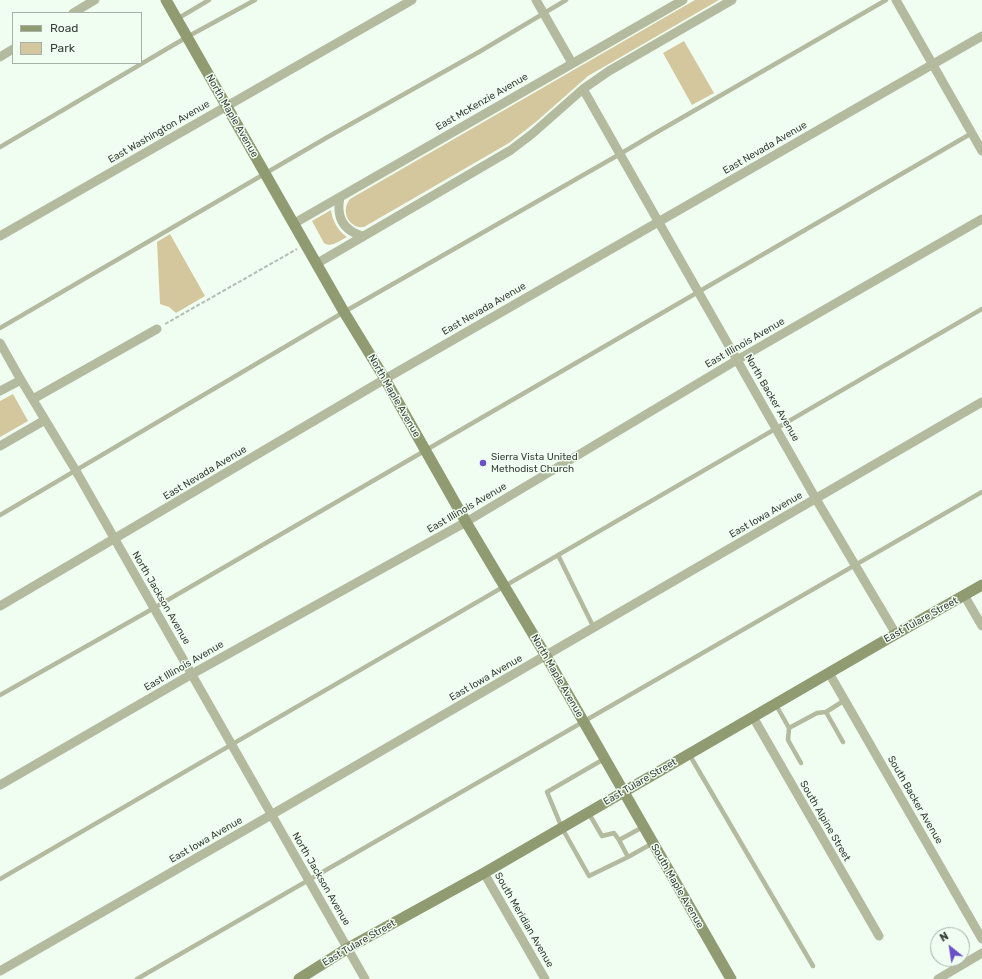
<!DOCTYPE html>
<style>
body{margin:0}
#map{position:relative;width:982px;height:979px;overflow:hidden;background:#f0fef1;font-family:Rubik,sans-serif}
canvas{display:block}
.legend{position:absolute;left:12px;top:12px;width:130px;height:52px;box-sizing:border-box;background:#f0fef1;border:1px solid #a7b1a7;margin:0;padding:5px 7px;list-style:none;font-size:12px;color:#393e39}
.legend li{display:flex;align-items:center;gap:8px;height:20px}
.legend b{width:20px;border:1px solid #a7b1a7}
.north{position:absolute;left:930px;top:927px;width:40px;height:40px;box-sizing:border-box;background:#f0fef1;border:1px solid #a7b1a7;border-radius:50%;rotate:330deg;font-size:11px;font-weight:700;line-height:16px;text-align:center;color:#393e39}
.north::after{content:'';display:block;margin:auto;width:14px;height:18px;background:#6c4fc9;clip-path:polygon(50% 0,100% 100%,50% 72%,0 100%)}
</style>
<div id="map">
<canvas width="982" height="979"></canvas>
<ul class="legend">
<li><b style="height:5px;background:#919b72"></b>Road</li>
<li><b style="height:11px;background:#d4c69d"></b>Park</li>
</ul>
<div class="north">N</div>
</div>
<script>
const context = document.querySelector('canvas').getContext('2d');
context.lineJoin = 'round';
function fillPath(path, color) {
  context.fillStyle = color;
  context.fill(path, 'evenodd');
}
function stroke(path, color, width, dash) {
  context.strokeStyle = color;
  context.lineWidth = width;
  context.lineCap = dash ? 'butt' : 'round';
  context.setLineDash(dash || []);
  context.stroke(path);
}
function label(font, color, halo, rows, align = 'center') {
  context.font = font + ' Rubik,sans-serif';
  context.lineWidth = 3;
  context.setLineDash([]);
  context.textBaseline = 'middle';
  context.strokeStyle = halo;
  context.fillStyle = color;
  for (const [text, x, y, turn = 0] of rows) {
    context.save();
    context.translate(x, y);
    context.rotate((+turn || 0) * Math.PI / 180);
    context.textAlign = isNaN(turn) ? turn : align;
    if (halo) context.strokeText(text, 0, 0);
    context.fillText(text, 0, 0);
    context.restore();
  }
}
fillPath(new Path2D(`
 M 695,0 L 719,0 L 588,76 L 537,121 L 509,143 L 364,227 C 349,229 340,211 350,199 Z
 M 684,41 L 714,93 L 692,105 L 663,53 Z
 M 331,210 C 332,220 338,231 347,237 C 339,241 331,248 324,243 L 312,221 Z
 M 170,234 L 205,296 L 176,313 L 169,307 L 160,304 L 157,242 Z
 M 13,394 L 28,421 L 0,437 L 0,401 Z`), '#d4c69d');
stroke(new Path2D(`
 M 165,324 L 297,249`), '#b3bdb3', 2, [4, 2]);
stroke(new Path2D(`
 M 177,19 L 209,0
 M 0,147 L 187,37 L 255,0
 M 0,328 L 326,138 L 479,52 L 566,0
 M 0,515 L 344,312 L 620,154 L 652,135 L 886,0
 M 558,555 L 594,628
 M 0,695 L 154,608 L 972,133
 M 776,705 L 789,728 L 817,713 L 826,712 L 845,700
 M 826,712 L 843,742
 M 789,728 L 788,740 L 801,763
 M 689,754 L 813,966
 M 604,759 L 547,792 L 562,828 L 589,876 L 628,857
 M 588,812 L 602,836 L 614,833 L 619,840 L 643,827
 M 619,840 L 628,857 L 653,843
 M 0,879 L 982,309
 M 137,979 L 982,492`), '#b3ba9e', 4.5);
stroke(new Path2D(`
 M 536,0 L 572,63
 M 896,0 L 982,151
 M 73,13 L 95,0
 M 0,57 L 13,49
 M 583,89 L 816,499 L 896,634
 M 340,197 C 336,217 343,230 362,236
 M 293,224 L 683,0
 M 0,236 L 412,0
 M 316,264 L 511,150 L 532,134 L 583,89 L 609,71 L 732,0
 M 0,343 L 21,380 L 76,471 L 365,979
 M 0,391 L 21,380
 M 33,399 L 157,329
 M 0,446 L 45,420
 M 964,595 L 982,626
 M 0,606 L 385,379 L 982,36
 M 829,673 L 982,939
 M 753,717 L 879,936
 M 0,785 L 192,674 L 466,522 L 737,360 L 982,219
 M 484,873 L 545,979
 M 0,971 L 271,815 L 982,402
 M 938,979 L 982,953`), '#b3ba9e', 9);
stroke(new Path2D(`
 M 166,0 L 344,312 L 385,379 L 466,522 L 546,656 L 731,979
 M 299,979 L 348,948 L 484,873 L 896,634 L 982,585`), '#919b72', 11);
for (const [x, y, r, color] of [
 [483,463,4,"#6c4fc9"]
]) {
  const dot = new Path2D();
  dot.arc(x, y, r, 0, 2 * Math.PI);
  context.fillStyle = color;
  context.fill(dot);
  stroke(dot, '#f0fef1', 1.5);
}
label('10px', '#393e39', '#f0fef1', [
 ["East McKenzie Avenue",482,102,-30],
 ["North Maple Avenue",232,116,60],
 ["East Washington Avenue",159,132,-30],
 ["East Nevada Avenue",765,148,-30],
 ["East Nevada Avenue",484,309,-30],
 ["East Illinois Avenue",745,343,-30],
 ["North Maple Avenue",394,396,60],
 ["North Backer Avenue",772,398,60],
 ["East Nevada Avenue",205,473,-31],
 ["East Illinois Avenue",467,508,-30],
 ["East Iowa Avenue",766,515,-30],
 ["North Jackson Avenue",161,598,60],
 ["East Tulare Street",921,620,-29],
 ["East Illinois Avenue",184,666,-30],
 ["North Maple Avenue",557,676,60],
 ["East Iowa Avenue",486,678,-30],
 ["East Tulare Street",640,782,-30],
 ["South Backer Avenue",915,800,60],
 ["South Alpine Street",825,821,60],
 ["East Iowa Avenue",206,840,-30],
 ["North Jackson Avenue",321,879,60],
 ["South Maple Avenue",677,886,60],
 ["South Meridian Avenue",524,920,60],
 ["East Tulare Street",359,943,-30]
]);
label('10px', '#393e39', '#f0fef1', [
 ["Sierra Vista United",491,457],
 ["Methodist Church",491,469]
], 'left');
</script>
